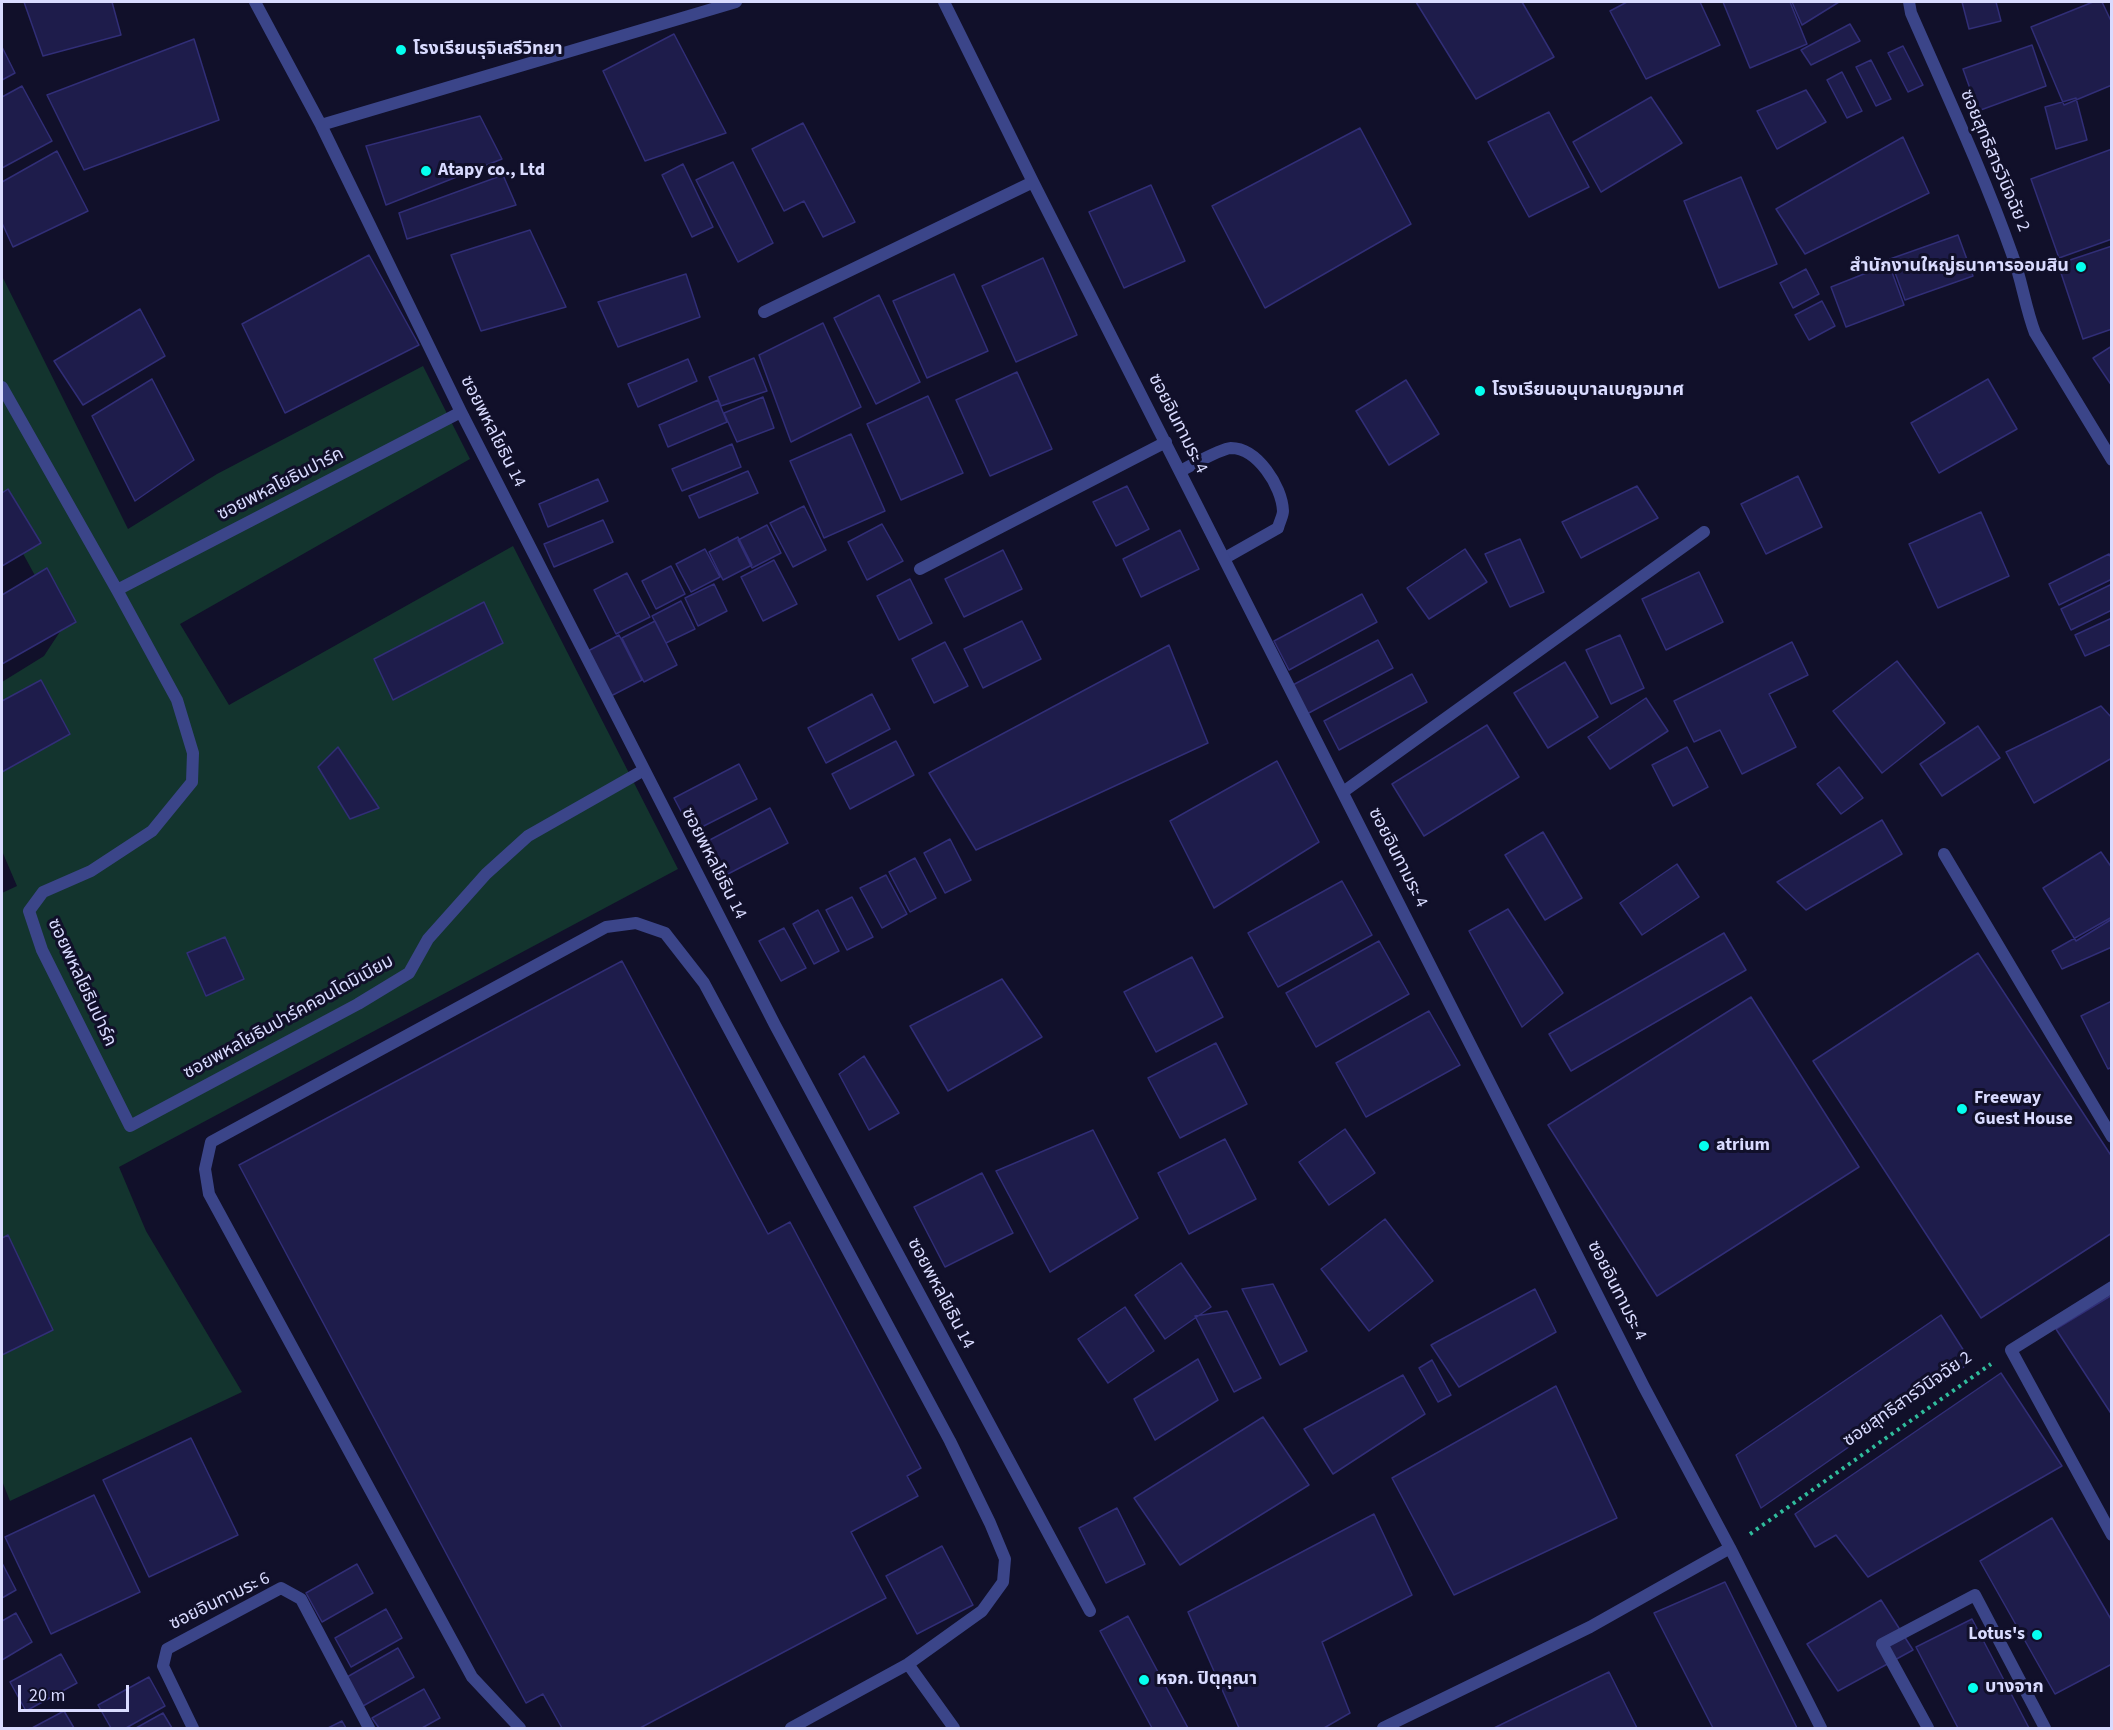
<!DOCTYPE html>
<meta charset="utf-8">
<style>
body{margin:0}
#map{position:relative;width:2113px;height:1730px;overflow:hidden;background:#11102a;font-family:"Source Sans 3",sans-serif}
canvas{display:block}
.frame{position:absolute;inset:0;border:3px solid #d9dbff;pointer-events:none}
.scale{position:absolute;left:18px;top:1685px;width:111px;height:27px;box-sizing:border-box;border:3px solid #d9dbff;border-top:0;padding-left:8px;font-size:18px;line-height:21px;white-space:nowrap;color:#d9dbff;-webkit-text-stroke:4px #11102a;paint-order:stroke}
</style>
<div id="map">
<canvas width="2113" height="1730"></canvas>
<div class="frame"></div>
<div class="scale">20 m</div>
</div>
<script>
const context = document.querySelector('canvas').getContext('2d');
context.lineJoin = 'round';
function fillPath(path, color) {
  context.fillStyle = color;
  context.fill(path, 'evenodd');
}
function stroke(path, color, width, dash) {
  context.strokeStyle = color;
  context.lineWidth = width;
  context.lineCap = dash ? 'butt' : 'round';
  context.setLineDash(dash || []);
  context.stroke(path);
}
function label(font, color, halo, rows, align = 'center') {
  context.font = font + ' "Source Sans 3","Noto Sans Thai",sans-serif';
  context.lineWidth = 6;
  context.setLineDash([]);
  context.textBaseline = 'middle';
  context.strokeStyle = halo;
  context.fillStyle = color;
  for (const [text, x, y, turn = 0] of rows) {
    context.save();
    context.translate(x, y);
    context.rotate((+turn || 0) * Math.PI / 180);
    context.textAlign = isNaN(turn) ? turn : align;
    if (halo) context.strokeText(text, 0, 0);
    context.fillText(text, 0, 0);
    context.restore();
  }
}
fillPath(new Path2D(`
 M 2,276 L 128,529 L 217,474 L 423,366 L 470,459 L 180,624 L 229,705 L 513,546 L 678,869 L 119,1167 L 146,1231 L 242,1392 L 10,1501 L 2,1481 L 2,893 L 17,886 L 2,851 L 2,682 L 44,656 L 63,627 L 2,515 Z`), '#13342e');
const building = new Path2D(`
 M 24,2 L 112,2 L 121,35 L 43,56 Z
 M 1416,2 L 1522,2 L 1554,57 L 1476,99 Z
 M 1627,2 L 1700,2 L 1720,45 L 1646,79 L 1610,11 Z
 M 1723,2 L 1790,2 L 1807,44 L 1750,68 Z
 M 1792,2 L 1839,2 L 1802,25 Z
 M 1962,2 L 1996,2 L 2001,21 L 1969,29 Z
 M 2093,2 L 2102,2 L 2112,23 L 2112,85 L 2064,105 L 2031,27 Z
 M 1850,24 L 1860,41 L 1811,65 L 1801,50 Z
 M 674,34 L 726,133 L 645,161 L 603,71 Z
 M 194,39 L 219,120 L 84,170 L 47,95 Z
 M 2032,45 L 2046,86 L 1978,111 L 1963,69 Z
 M 1903,46 L 1923,85 L 1908,92 L 1888,53 Z
 M 2,47 L 15,73 L 2,80 Z
 M 1871,60 L 1891,99 L 1876,106 L 1856,67 Z
 M 1842,72 L 1862,111 L 1847,118 L 1827,80 Z
 M 22,86 L 52,141 L 2,168 L 2,97 Z
 M 1806,90 L 1826,122 L 1777,149 L 1757,111 Z
 M 1651,97 L 1682,143 L 1601,192 L 1573,142 Z
 M 2076,98 L 2087,140 L 2056,149 L 2045,107 Z
 M 1549,112 L 1589,187 L 1529,217 L 1488,142 Z
 M 480,116 L 502,159 L 386,205 L 366,146 Z
 M 803,123 L 855,222 L 823,237 L 804,201 L 784,211 L 752,149 Z
 M 1360,128 L 1411,224 L 1265,308 L 1212,206 Z
 M 1903,137 L 1929,193 L 1805,254 L 1776,209 Z
 M 2112,149 L 2112,239 L 2059,258 L 2031,179 Z
 M 57,151 L 88,211 L 13,247 L 2,223 L 2,182 Z
 M 733,162 L 773,243 L 738,262 L 696,180 Z
 M 683,164 L 713,227 L 692,237 L 662,175 Z
 M 503,175 L 516,205 L 407,239 L 399,213 Z
 M 1741,177 L 1777,264 L 1719,288 L 1684,201 Z
 M 1151,185 L 1185,261 L 1124,288 L 1089,212 Z
 M 530,230 L 566,307 L 481,331 L 451,255 Z
 M 1958,235 L 1973,276 L 1905,300 L 1890,259 Z
 M 2112,246 L 2112,329 L 2083,339 L 2058,264 Z
 M 369,255 L 419,345 L 285,413 L 242,324 Z
 M 1043,258 L 1077,335 L 1016,362 L 982,286 Z
 M 1889,264 L 1904,305 L 1846,327 L 1831,287 Z
 M 1806,269 L 1819,294 L 1793,308 L 1780,283 Z
 M 686,274 L 700,317 L 618,347 L 598,302 Z
 M 954,274 L 988,351 L 927,378 L 893,301 Z
 M 879,295 L 920,382 L 876,404 L 834,318 Z
 M 1822,301 L 1835,326 L 1809,340 L 1795,315 Z
 M 140,309 L 165,356 L 83,405 L 54,361 Z
 M 823,323 L 861,407 L 791,442 L 759,355 Z
 M 2112,346 L 2112,386 L 2093,358 Z
 M 754,358 L 767,391 L 721,406 L 709,377 Z
 M 688,359 L 697,381 L 638,407 L 628,384 Z
 M 1017,372 L 1052,449 L 990,476 L 956,400 Z
 M 152,379 L 194,460 L 135,501 L 92,416 Z
 M 1988,379 L 2017,429 L 1939,473 L 1911,423 Z
 M 1406,380 L 1439,434 L 1389,465 L 1356,411 Z
 M 928,396 L 963,473 L 901,500 L 867,424 Z
 M 763,397 L 774,428 L 737,442 L 724,413 Z
 M 718,400 L 727,422 L 668,447 L 659,425 Z
 M 851,434 L 885,511 L 824,538 L 790,461 Z
 M 732,444 L 741,467 L 682,491 L 672,469 Z
 M 748,471 L 758,493 L 699,518 L 689,496 Z
 M 1798,476 L 1822,527 L 1766,554 L 1741,504 Z
 M 598,479 L 608,501 L 548,527 L 539,504 Z
 M 1127,486 L 1149,529 L 1116,546 L 1093,502 Z
 M 1637,486 L 1658,518 L 1581,558 L 1562,522 Z
 M 8,489 L 41,543 L 2,566 L 2,493 Z
 M 804,506 L 826,550 L 793,567 L 770,523 Z
 M 1981,512 L 2009,576 L 1938,608 L 1909,544 Z
 M 603,520 L 613,542 L 554,567 L 544,544 Z
 M 882,524 L 903,561 L 867,580 L 848,542 Z
 M 767,525 L 781,553 L 752,568 L 738,540 Z
 M 1180,530 L 1199,569 L 1141,597 L 1123,559 Z
 M 738,537 L 752,565 L 723,580 L 709,552 Z
 M 1520,539 L 1544,592 L 1510,607 L 1485,554 Z
 M 705,549 L 720,577 L 691,592 L 676,564 Z
 M 1465,549 L 1487,582 L 1429,619 L 1407,588 Z
 M 1003,550 L 1022,589 L 964,617 L 945,579 Z
 M 2109,554 L 2112,559 L 2112,579 L 2059,605 L 2049,584 Z
 M 774,560 L 797,604 L 763,621 L 741,577 Z
 M 671,566 L 685,594 L 656,609 L 642,581 Z
 M 47,568 L 76,622 L 2,664 L 2,595 Z
 M 1699,572 L 1723,622 L 1666,650 L 1642,599 Z
 M 627,573 L 650,617 L 616,634 L 594,590 Z
 M 910,579 L 932,623 L 899,640 L 877,596 Z
 M 714,584 L 727,611 L 698,626 L 685,598 Z
 M 2112,584 L 2112,610 L 2071,630 L 2061,609 Z
 M 1362,594 L 1377,622 L 1289,670 L 1274,641 Z
 M 681,601 L 695,629 L 666,643 L 652,616 Z
 M 484,602 L 503,643 L 393,700 L 374,659 Z
 M 2112,618 L 2112,644 L 2085,656 L 2075,635 Z
 M 655,621 L 677,665 L 644,682 L 622,638 Z
 M 1022,621 L 1041,659 L 983,688 L 964,649 Z
 M 619,635 L 642,680 L 609,697 L 586,652 Z
 M 1620,635 L 1644,688 L 1611,704 L 1586,650 Z
 M 1378,640 L 1393,668 L 1305,715 L 1289,687 Z
 M 945,642 L 968,686 L 934,703 L 912,659 Z
 M 1792,642 L 1808,675 L 1769,694 L 1796,747 L 1742,774 L 1720,730 L 1694,742 L 1674,701 Z
 M 1169,645 L 1208,743 L 976,850 L 929,773 Z
 M 1897,661 L 1945,723 L 1882,773 L 1833,711 Z
 M 1565,662 L 1598,717 L 1548,748 L 1514,693 Z
 M 1412,674 L 1427,702 L 1339,750 L 1324,721 Z
 M 41,680 L 70,734 L 2,772 L 2,701 Z
 M 872,694 L 890,729 L 826,763 L 808,728 Z
 M 1646,698 L 1668,731 L 1610,769 L 1588,737 Z
 M 2101,706 L 2112,718 L 2112,758 L 2034,803 L 2006,752 Z
 M 1487,725 L 1519,777 L 1424,836 L 1392,784 Z
 M 1978,726 L 2000,758 L 1942,796 L 1920,764 Z
 M 896,741 L 914,775 L 850,809 L 832,774 Z
 M 338,747 L 379,808 L 350,819 L 318,767 Z
 M 1687,747 L 1708,787 L 1673,806 L 1652,765 Z
 M 1277,761 L 1319,842 L 1214,908 L 1170,821 Z
 M 739,764 L 757,799 L 692,832 L 674,798 Z
 M 1839,767 L 1863,798 L 1841,814 L 1817,784 Z
 M 770,808 L 788,843 L 724,876 L 706,842 Z
 M 1882,820 L 1902,854 L 1806,910 L 1777,882 Z
 M 1543,832 L 1582,898 L 1545,920 L 1505,855 Z
 M 950,839 L 971,880 L 945,893 L 924,853 Z
 M 2101,852 L 2112,868 L 2112,919 L 2076,941 L 2043,888 Z
 M 915,858 L 936,898 L 910,912 L 889,872 Z
 M 1677,864 L 1699,897 L 1642,935 L 1620,903 Z
 M 886,875 L 907,914 L 882,928 L 860,888 Z
 M 1342,881 L 1372,935 L 1278,987 L 1248,933 Z
 M 852,897 L 873,937 L 847,950 L 826,910 Z
 M 1508,909 L 1563,993 L 1522,1027 L 1469,931 Z
 M 818,910 L 839,951 L 814,964 L 793,924 Z
 M 2112,917 L 2112,947 L 2062,969 L 2052,951 Z
 M 784,928 L 806,968 L 781,981 L 759,941 Z
 M 1724,933 L 1746,970 L 1571,1071 L 1549,1034 Z
 M 225,937 L 244,979 L 206,996 L 187,953 Z
 M 1379,941 L 1409,994 L 1316,1047 L 1286,993 Z
 M 1978,953 L 2112,1157 L 2112,1233 L 1981,1318 L 1813,1061 Z
 M 1192,957 L 1223,1017 L 1156,1052 L 1124,992 Z
 M 622,961 L 768,1234 L 790,1222 L 921,1468 L 907,1476 L 918,1496 L 851,1532 L 886,1598 L 640,1728 L 562,1728 L 543,1694 L 526,1703 L 239,1165 Z
 M 1002,979 L 1042,1037 L 948,1091 L 910,1026 Z
 M 1751,997 L 1859,1167 L 1657,1296 L 1548,1125 Z
 M 2112,1001 L 2112,1067 L 2108,1069 L 2081,1016 Z
 M 1429,1011 L 1460,1065 L 1366,1117 L 1336,1063 Z
 M 1216,1043 L 1247,1104 L 1180,1138 L 1148,1078 Z
 M 864,1056 L 899,1113 L 869,1130 L 839,1074 Z
 M 1345,1129 L 1375,1173 L 1329,1205 L 1299,1162 Z
 M 1093,1130 L 1138,1218 L 1050,1272 L 996,1171 Z
 M 1225,1139 L 1256,1199 L 1189,1234 L 1158,1173 Z
 M 982,1173 L 1013,1233 L 945,1267 L 914,1207 Z
 M 1385,1219 L 1433,1281 L 1369,1331 L 1321,1269 Z
 M 8,1235 L 53,1330 L 2,1355 L 2,1238 Z
 M 1181,1263 L 1211,1307 L 1165,1339 L 1135,1295 Z
 M 1273,1284 L 1307,1351 L 1280,1365 L 1242,1289 Z
 M 1535,1289 L 1556,1332 L 1459,1387 L 1431,1345 Z
 M 2112,1295 L 2112,1415 L 2056,1329 Z
 M 1125,1307 L 1154,1351 L 1108,1383 L 1078,1339 Z
 M 1227,1311 L 1261,1378 L 1234,1392 L 1195,1316 Z
 M 1941,1315 L 1971,1362 L 1761,1508 L 1736,1455 Z
 M 1198,1359 L 1218,1400 L 1155,1440 L 1134,1399 Z
 M 1432,1360 L 1451,1395 L 1438,1402 L 1419,1368 Z
 M 2001,1373 L 2062,1466 L 1868,1577 L 1836,1535 L 1815,1547 L 1795,1514 Z
 M 1403,1375 L 1425,1414 L 1333,1474 L 1304,1429 Z
 M 1556,1386 L 1617,1518 L 1454,1595 L 1392,1478 Z
 M 1263,1417 L 1309,1485 L 1180,1565 L 1134,1498 Z
 M 191,1438 L 238,1535 L 149,1577 L 103,1480 Z
 M 94,1495 L 140,1592 L 51,1634 L 5,1537 Z
 M 1117,1508 L 1145,1564 L 1106,1583 L 1079,1528 Z
 M 1374,1514 L 1412,1595 L 1322,1642 L 1350,1713 L 1324,1728 L 1239,1728 L 1188,1612 Z
 M 2052,1518 L 2112,1621 L 2112,1664 L 2055,1694 L 1980,1561 Z
 M 942,1546 L 973,1605 L 917,1634 L 886,1576 Z
 M 2,1563 L 16,1590 L 2,1598 Z
 M 357,1564 L 373,1593 L 322,1622 L 306,1593 Z
 M 1725,1582 L 1797,1728 L 1713,1728 L 1654,1613 Z
 M 1881,1600 L 1913,1650 L 1838,1691 L 1807,1644 Z
 M 386,1609 L 402,1638 L 351,1667 L 335,1638 Z
 M 16,1613 L 32,1642 L 2,1660 L 2,1621 Z
 M 1128,1616 L 1188,1728 L 1152,1728 L 1100,1631 Z
 M 1972,1619 L 2029,1728 L 1958,1728 L 1916,1647 Z
 M 398,1648 L 414,1677 L 363,1706 L 347,1677 Z
 M 61,1654 L 77,1683 L 26,1711 L 10,1682 Z
 M 1609,1672 L 1637,1728 L 1494,1728 Z
 M 149,1677 L 165,1706 L 126,1728 L 111,1728 L 98,1705 Z
 M 424,1689 L 440,1718 L 422,1728 L 379,1728 L 372,1718 Z
 M 64,1711 L 74,1728 L 32,1728 Z
 M 163,1713 L 172,1728 L 136,1728 Z
 M 342,1721 L 346,1728 L 328,1728 Z`);
fillPath(building, '#1e1c4b');
stroke(building, '#312e77', 1.5);
stroke(new Path2D(`
 M 1750,1534 L 1991,1364`), '#30bd9d', 4, [3, 4.5]);
stroke(new Path2D(`
 M 1180,471 C 1193,465 1219,449 1231,448 C 1257,448 1282,486 1283,511 C 1283,516 1279,523 1278,528 L 1225,558
 M 908,1664 L 954,1728
 M 520,1728 L 472,1677 L 209,1194 L 205,1169 L 211,1142 L 606,927 L 636,923 L 665,933 L 704,983 L 950,1441 L 990,1523 L 1005,1559 L 1003,1582 L 982,1611 L 908,1664 L 791,1728
 M 1928,1728 L 1882,1644 L 1975,1595 L 2045,1728`), '#3b4589', 12);
stroke(new Path2D(`
 M 255,2 L 321,125 L 461,412 L 775,1025 L 1090,1611
 M 944,2 L 1033,182 L 1644,1387 L 1730,1548 L 1821,1728
 M 1909,2 L 1911,13 C 1946,93 1983,172 2012,254 C 2022,280 2025,307 2035,333 L 2112,460
 M 321,125 L 736,2
 M 764,312 L 1033,182
 M 2,387 L 117,590 L 177,700 L 193,753 L 192,782 L 152,831 L 91,871 L 43,892 L 29,911 L 42,950 L 130,1126 L 358,1004 L 409,973 L 428,939 L 486,874 L 528,836 L 644,770
 M 920,569 L 1166,442
 M 117,590 L 461,412
 M 1343,792 L 1704,532
 M 1944,854 L 2112,1137
 M 2112,1287 L 2011,1350 L 2112,1535
 M 193,1728 L 163,1666 L 167,1649 L 281,1588 L 301,1599 L 369,1728
 M 1383,1728 L 1590,1627 L 1730,1548`), '#3b4589', 12);
for (const [x, y, r, color] of [
 [401,50,6,"#05ffef"],
 [426,171,6,"#05ffef"],
 [2081,267,6,"#05ffef"],
 [1480,391,6,"#05ffef"],
 [1962,1109,6,"#05ffef"],
 [1704,1146,6,"#05ffef"],
 [2037,1635,6,"#05ffef"],
 [1144,1680,6,"#05ffef"],
 [1973,1688,6,"#05ffef"]
]) {
  const dot = new Path2D();
  dot.arc(x, y, r, 0, 2 * Math.PI);
  context.fillStyle = color;
  context.fill(dot);
  stroke(dot, '#11102a', 2);
}
label('bold 18px', '#d9dbff', '#11102a', [
 ["โรงเรียนรุจิเสรีวิทยา",413,50],
 ["Atapy co., Ltd",438,171],
 ["สำนักงานใหญ่ธนาคารออมสิน",2069,267,"right"],
 ["โรงเรียนอนุบาลเบญจมาศ",1492,391],
 ["Freeway",1974,1099],
 ["Guest House",1974,1120],
 ["atrium",1716,1146],
 ["Lotus's",2025,1635,"right"],
 ["หจก. ปิตุคุณา",1156,1680],
 ["บางจาก",1985,1688]
], 'left');
label('18px', '#d9dbff', '#11102a', [
 ["ซอยสุทธิสารวินิจฉัย 2",1994,161,67],
 ["ซอยอินทามระ 4",1177,424,63],
 ["ซอยพหลโยธิน 14",492,432,63],
 ["ซอยพหลโยธินปาร์ค",281,485,-27],
 ["ซอยอินทามระ 4",1397,858,63],
 ["ซอยพหลโยธิน 14",713,864,63],
 ["ซอยพหลโยธินปาร์ค",81,983,65],
 ["ซอยพหลโยธินปาร์คคอนโดมิเนียม",289,1018,-29],
 ["ซอยอินทามระ 4",1616,1291,63],
 ["ซอยพหลโยธิน 14",940,1294,62],
 ["ซอยสุทธิสารวินิจฉัย 2",1908,1400,-35],
 ["ซอยอินทามระ 6",220,1602,-26]
]);
</script>
